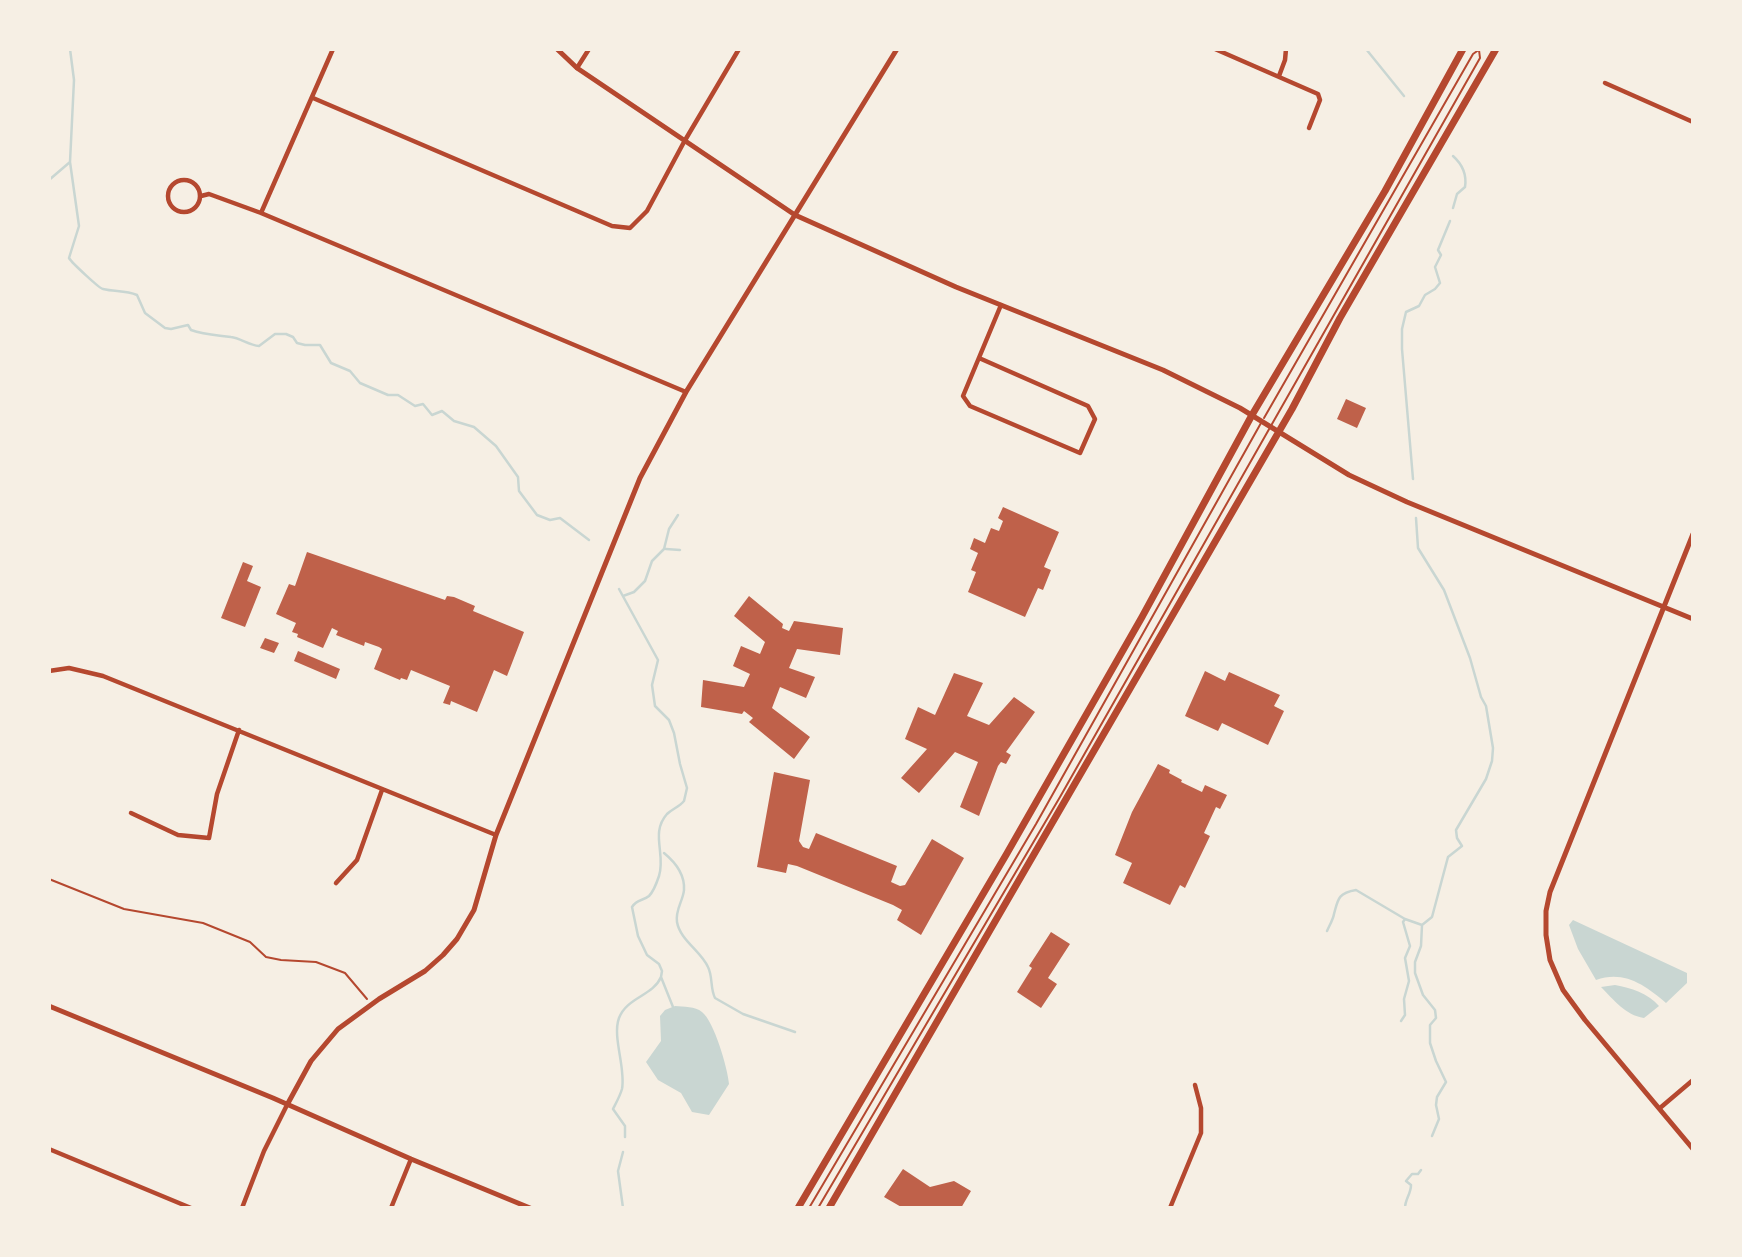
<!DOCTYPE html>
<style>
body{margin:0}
#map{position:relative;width:1742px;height:1257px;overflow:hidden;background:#f6efe4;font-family:Lato,sans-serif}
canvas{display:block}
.frame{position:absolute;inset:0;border:51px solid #f6efe4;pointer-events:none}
</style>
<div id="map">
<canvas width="1742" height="1257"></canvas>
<div class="frame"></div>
</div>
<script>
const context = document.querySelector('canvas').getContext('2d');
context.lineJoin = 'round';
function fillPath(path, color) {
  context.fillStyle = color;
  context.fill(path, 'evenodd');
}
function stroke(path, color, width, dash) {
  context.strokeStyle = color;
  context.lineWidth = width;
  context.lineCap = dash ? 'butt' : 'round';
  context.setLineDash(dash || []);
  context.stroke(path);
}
fillPath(new Path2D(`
 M 1573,920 L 1687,973 L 1687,983 L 1666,1003 C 1645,985 1624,970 1596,980 L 1578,949 L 1569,925 Z
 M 1615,985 C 1631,988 1648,993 1659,1006 L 1644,1018 C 1625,1015 1614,1000 1601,987 Z
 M 675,1006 C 684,1007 695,1006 702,1012 C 714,1021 728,1069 729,1084 L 709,1115 L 692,1112 L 681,1093 L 658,1080 L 646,1062 L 661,1041 L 660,1016 L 665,1010 Z`), '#c9d6d2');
stroke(new Path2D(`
 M 70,49 L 74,80 L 70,162 L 79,226 L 69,258 C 72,263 100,289 103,289 C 115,292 125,290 137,295 L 145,313 L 165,328 L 171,329 L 188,325 L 191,330 C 205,335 217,335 231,337 C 240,338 249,345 259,346 L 275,334 L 286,334 L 293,337 L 297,343 L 305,345 L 320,345 L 331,363 L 350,371 L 360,383 L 388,395 L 398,395 L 415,406 L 423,404 L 432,415 L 442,411 L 454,421 L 474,427 L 496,446 L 518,477 L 519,491 L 537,515 L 550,520 L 560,518 L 589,540
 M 1366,49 L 1404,96
 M 1453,156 C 1462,164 1467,174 1465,187 L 1457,194 L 1453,208
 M 49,180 L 70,162
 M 1413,479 L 1402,349 L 1402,329 L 1406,312 L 1419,306 L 1425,295 L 1435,289 L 1440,283 L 1435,267 L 1441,255 L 1438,250 L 1450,221
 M 1416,518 L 1418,548 L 1444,590 L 1470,658 L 1481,697 L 1486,706 L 1493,748 L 1492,761 L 1486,779 L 1456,830 L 1457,838 L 1462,846 L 1448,857 L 1432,917 L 1422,925 L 1421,946 L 1415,962 L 1415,973 L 1423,995 L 1435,1010 L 1436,1018 L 1430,1025 L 1430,1043 L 1436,1061 L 1446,1082 L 1437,1097 L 1436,1105 L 1439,1119 L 1432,1136
 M 666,549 L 680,550
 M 619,589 L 658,660 L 652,685 L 655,706 L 669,720 L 674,733 L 680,764 L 687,788 L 684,801 C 679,807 672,809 667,814 C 650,833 666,854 659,876 C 657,882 654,891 649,896 C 643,901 637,899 632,907 L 638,936 L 647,955 L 659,964 L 662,971 L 661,977 L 673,1007
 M 623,596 L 634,592 L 645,581 L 652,561 L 664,549 L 669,529 L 678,515
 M 664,853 C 675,862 685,875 684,890 C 683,901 675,910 677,922 C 680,940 701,951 708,967 C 713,977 710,988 715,998 L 743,1014 L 795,1032
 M 1327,931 C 1329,926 1333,920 1334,914 C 1338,899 1338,893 1356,890 L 1405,919 L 1422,925
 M 1401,1021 L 1405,1015 L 1404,999 L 1409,981 L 1405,958 L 1410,946 L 1403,922 L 1405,919
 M 625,1137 L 625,1126 L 613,1109 C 616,1103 620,1096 622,1089 C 626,1068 612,1037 619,1018 C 627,997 653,996 661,977
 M 623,1152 L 618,1171 L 623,1208
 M 1405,1208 C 1405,1199 1411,1194 1411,1185 L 1406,1181 L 1412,1174 L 1418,1174 L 1421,1170`), '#c9d6d2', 2.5);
fillPath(new Path2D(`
 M 1346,399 L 1366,408 L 1357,428 L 1337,419 Z
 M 1003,507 L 1059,532 L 1044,567 L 1051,570 L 1043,590 L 1038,588 L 1025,617 L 968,592 L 976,572 L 971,570 L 978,553 L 970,549 L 974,538 L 985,543 L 991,528 L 999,531 L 1003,521 L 998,518 Z
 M 307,552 L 445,600 L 447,596 L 454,597 L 475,606 L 473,611 L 524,632 L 507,676 L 494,670 L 477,712 L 451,701 L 450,705 L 443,703 L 450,686 L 411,670 L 407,680 L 401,678 L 400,680 L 374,669 L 382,649 L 379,647 L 365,642 L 364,646 L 336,635 L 338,631 L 332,628 L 323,648 L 297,637 L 298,634 L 292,632 L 296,623 L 276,614 L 289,584 L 295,586 Z
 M 243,562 L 253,566 L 247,581 L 261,587 L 245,627 L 221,618 Z
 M 749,596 L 783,624 L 782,628 L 789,631 L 794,621 L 843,628 L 840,655 L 797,649 L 789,668 L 815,677 L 806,698 L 780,687 L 772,708 L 810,737 L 794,759 L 749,722 L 753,718 L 744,711 L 742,714 L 701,707 L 703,680 L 744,687 L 750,674 L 733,666 L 741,646 L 760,654 L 765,642 L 734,616 Z
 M 265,638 L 279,643 L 274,653 L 260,648 Z
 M 298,651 L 340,669 L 336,679 L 294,661 Z
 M 1205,671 L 1225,681 L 1229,672 L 1280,695 L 1274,706 L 1284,711 L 1268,745 L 1222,723 L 1218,731 L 1185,716 Z
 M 954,673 L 983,683 L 967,716 L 989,725 L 1014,697 L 1035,712 L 1006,752 L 1011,755 L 1006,764 L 1001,762 L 998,766 L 979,816 L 960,807 L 978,762 L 955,752 L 919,793 L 901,778 L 927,749 L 905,739 L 918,707 L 935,715 Z
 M 1158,764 L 1170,770 L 1169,773 L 1182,780 L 1181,782 L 1202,792 L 1205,785 L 1227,795 L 1220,809 L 1216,807 L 1204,833 L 1210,836 L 1185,888 L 1180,885 L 1170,905 L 1123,883 L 1132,863 L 1115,855 L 1132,812 Z
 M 774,772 L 810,780 L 799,841 L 803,847 L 809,849 L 816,833 L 897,866 L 891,882 L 900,886 L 905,885 L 932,839 L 964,858 L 921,935 L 897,920 L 902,910 L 893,905 L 797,866 L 788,864 L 786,873 L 757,867 Z
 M 1051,932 L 1070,944 L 1048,978 L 1057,984 L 1041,1008 L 1017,992 L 1032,968 L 1029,966 Z
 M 903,1169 L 930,1187 L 954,1181 L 971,1191 L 961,1208 L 903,1208 L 884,1197 Z`), '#bf614a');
stroke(new Path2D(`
 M 49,879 L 124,909 L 203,923 L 250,942 L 266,957 L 281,960 L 316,962 L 345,973 L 367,999`), '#b5482f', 2);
stroke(new Path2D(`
 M 1264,418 L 1473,54 L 1480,49
 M 809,1208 L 1036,824 L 1261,423
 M 818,1208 L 1060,797 L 1480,58 L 1479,50`), '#b5482f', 2);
stroke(new Path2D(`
 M 1215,49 L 1318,94 L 1320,100 L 1309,128
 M 577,68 L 589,49
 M 1279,76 L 1285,60 L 1286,49
 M 1605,83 L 1693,122
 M 313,98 L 612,226 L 630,228 L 647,211 L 684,142 L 739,49
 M168 196a16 16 0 1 1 32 0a16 16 0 1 1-32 0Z
 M 201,196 L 209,194 L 261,213 L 686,392
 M 261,213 L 333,49
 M 979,358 L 1088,406 L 1095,419 L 1080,453 L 970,406 L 963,396 L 1001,305
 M 49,671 L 69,668 L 103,676 L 496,835
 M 131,813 L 178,835 L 209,838 L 217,794 L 239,730
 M 336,883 L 357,860 L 382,790
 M 1660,1108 L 1693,1080
 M 49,1149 L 191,1208
 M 242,1208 L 264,1151 L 287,1105
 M 391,1208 L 411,1159
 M 1170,1208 L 1201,1133 L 1201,1108 L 1195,1085`), '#b5482f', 4.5);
stroke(new Path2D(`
 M 557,49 L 577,68 L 795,215 L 956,287 L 1163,370 L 1240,408 L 1349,475 L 1407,502 L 1693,619
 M 1693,534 L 1550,892 L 1546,911 L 1546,935 L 1550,960 L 1563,990 L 1585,1020 L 1693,1149
 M 49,1006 L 273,1098 L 411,1159 L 530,1208
 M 287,1105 L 311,1061 L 338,1029 L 379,999 L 425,971 L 443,955 L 457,939 L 474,910 L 496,835 L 640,478 L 686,392 L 897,49`), '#b5482f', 5);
stroke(new Path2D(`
 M 798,1208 L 1006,855 L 1142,617 L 1252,415 L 1385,191 L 1463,49
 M 829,1208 L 1292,409 L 1340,318 L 1496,49`), '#b5482f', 7);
</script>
